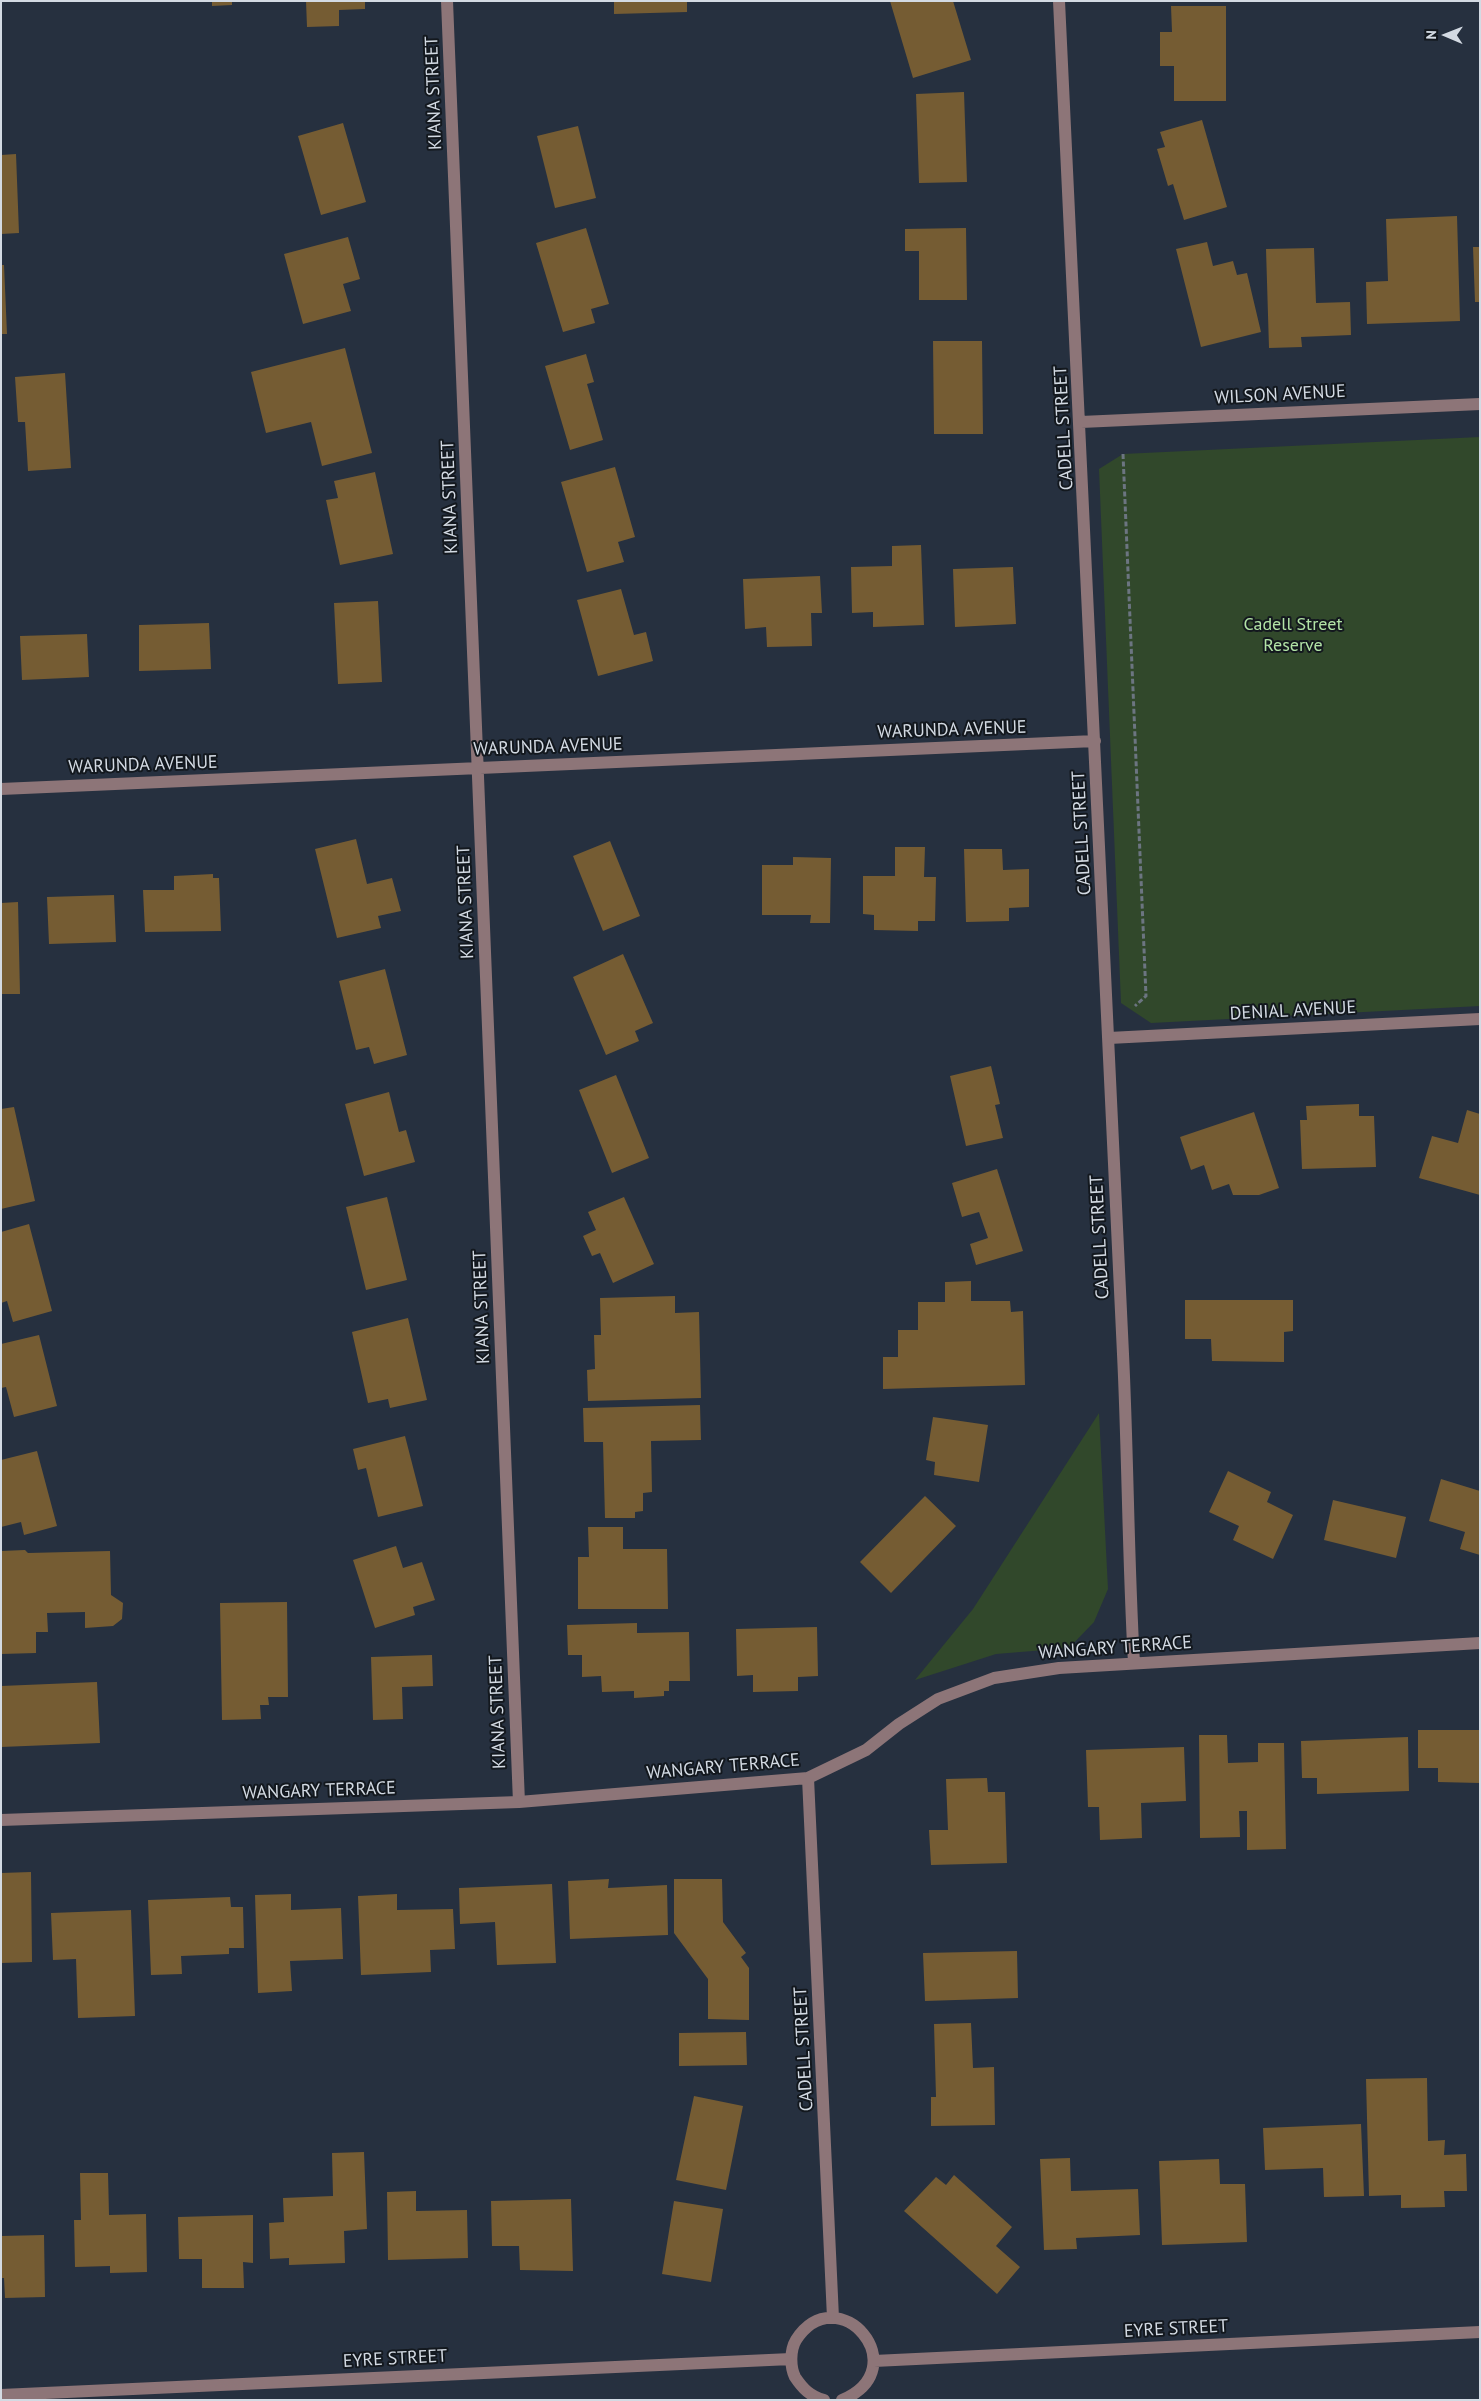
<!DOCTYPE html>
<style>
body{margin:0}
#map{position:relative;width:1481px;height:2401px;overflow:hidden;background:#26303f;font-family:"PT Sans",sans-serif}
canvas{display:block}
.frame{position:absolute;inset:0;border:2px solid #d3dae3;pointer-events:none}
.north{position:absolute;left:1421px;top:10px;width:50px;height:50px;-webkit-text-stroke:4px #13181e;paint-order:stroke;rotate:271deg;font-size:14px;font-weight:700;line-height:20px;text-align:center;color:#d3dae3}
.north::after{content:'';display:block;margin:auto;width:18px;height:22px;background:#d3dae3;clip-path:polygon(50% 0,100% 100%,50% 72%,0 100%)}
</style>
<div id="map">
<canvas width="1481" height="2401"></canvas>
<div class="frame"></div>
<div class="north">N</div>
</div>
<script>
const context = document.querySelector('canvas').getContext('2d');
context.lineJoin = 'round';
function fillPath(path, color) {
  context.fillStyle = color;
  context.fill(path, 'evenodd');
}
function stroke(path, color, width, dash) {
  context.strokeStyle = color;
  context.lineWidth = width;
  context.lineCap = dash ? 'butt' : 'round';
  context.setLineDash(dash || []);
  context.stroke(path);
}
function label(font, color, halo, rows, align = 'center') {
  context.font = font + ' "PT Sans",sans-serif';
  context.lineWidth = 4;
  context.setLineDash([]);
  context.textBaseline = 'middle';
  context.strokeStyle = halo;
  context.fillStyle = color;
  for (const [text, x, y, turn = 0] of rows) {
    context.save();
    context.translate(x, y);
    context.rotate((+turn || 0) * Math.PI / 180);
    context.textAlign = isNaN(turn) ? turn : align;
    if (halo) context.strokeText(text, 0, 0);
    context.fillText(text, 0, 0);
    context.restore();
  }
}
fillPath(new Path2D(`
 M 1480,437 L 1480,1006 L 1151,1023 L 1121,1003 L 1099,469 L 1123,454 Z
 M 1099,1413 L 1108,1589 L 1094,1622 L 1069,1648 L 996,1654 L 915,1680 L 973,1609 Z`), '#31482b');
fillPath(new Path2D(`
 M 212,1 L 232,1 L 232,5 L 212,6 Z
 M 306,1 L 365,1 L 365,9 L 339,10 L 339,26 L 307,27 Z
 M 614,1 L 687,1 L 687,12 L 614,14 Z
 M 890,1 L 953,1 L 971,60 L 913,78 Z
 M 1171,6 L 1226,6 L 1226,101 L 1174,101 L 1174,66 L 1160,66 L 1160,32 L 1172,32 Z
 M 964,92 L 967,182 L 919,183 L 916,94 Z
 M 1202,120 L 1227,207 L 1184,220 L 1173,184 L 1168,186 L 1157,149 L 1165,147 L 1160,132 Z
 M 343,123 L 366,202 L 321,215 L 298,136 Z
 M 578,126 L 596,198 L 555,208 L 537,136 Z
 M 16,154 L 19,233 L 1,234 L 1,155 Z
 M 1457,216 L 1460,321 L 1367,324 L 1366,282 L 1388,281 L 1386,219 Z
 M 586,228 L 609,304 L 591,309 L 595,323 L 563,332 L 536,243 Z
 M 966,228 L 967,300 L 919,300 L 919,251 L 905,251 L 905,229 Z
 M 348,237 L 360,279 L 343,284 L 351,311 L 303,324 L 284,254 Z
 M 1207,242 L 1213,266 L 1233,261 L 1237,275 L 1247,273 L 1261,332 L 1201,347 L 1176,249 Z
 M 1473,247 L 1480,247 L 1480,302 L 1475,302 Z
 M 1314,248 L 1316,303 L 1350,302 L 1351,335 L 1301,337 L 1302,347 L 1269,348 L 1266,249 Z
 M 1,265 L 4,265 L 7,334 L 1,334 Z
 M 933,341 L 982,341 L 983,434 L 934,434 Z
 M 345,348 L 372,453 L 322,466 L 311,422 L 266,433 L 251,372 Z
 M 586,354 L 594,382 L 587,384 L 603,440 L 570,450 L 545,366 Z
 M 65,373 L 71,468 L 28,471 L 25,422 L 18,422 L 15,377 Z
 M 615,467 L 635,537 L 618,542 L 624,562 L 587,572 L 561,482 Z
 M 375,472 L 393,554 L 340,565 L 326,500 L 338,498 L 334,481 Z
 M 921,545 L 924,625 L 873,627 L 873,612 L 852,613 L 851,567 L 892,566 L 892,546 Z
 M 1013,567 L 1016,624 L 955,627 L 953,569 Z
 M 820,576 L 822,613 L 811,613 L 812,646 L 767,647 L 766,627 L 745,629 L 743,579 Z
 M 621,589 L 634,635 L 646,632 L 653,661 L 598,676 L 577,600 Z
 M 378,601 L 382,682 L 338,684 L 334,603 Z
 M 209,623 L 211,669 L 139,671 L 139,625 Z
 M 87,634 L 89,677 L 22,680 L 20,636 Z
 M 356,839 L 367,884 L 392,878 L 401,911 L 378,916 L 381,928 L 337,938 L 315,849 Z
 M 610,841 L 640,916 L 603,931 L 573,856 Z
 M 895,847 L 925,847 L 924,877 L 936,877 L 935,921 L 918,921 L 918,931 L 874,930 L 874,915 L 863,914 L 863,876 L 895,876 Z
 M 964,849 L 1002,849 L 1003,870 L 1029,869 L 1029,907 L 1009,908 L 1009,921 L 966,922 Z
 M 793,857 L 831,858 L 830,923 L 810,923 L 811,915 L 762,915 L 762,865 L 793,865 Z
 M 213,874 L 213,878 L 219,878 L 221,931 L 145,932 L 143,890 L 174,890 L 174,876 Z
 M 114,895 L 116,942 L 49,944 L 47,897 Z
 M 18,902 L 20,994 L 1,994 L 1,903 Z
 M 623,954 L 653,1023 L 635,1031 L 639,1041 L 606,1055 L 573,977 Z
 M 385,969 L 407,1055 L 374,1064 L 369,1047 L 356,1050 L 339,981 Z
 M 991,1066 L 1000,1104 L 995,1105 L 1003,1138 L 966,1146 L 950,1076 Z
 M 616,1075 L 649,1158 L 612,1173 L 579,1090 Z
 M 389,1092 L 399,1132 L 406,1130 L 415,1162 L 364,1176 L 345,1104 Z
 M 1359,1104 L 1359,1116 L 1374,1116 L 1376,1167 L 1302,1169 L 1300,1120 L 1307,1120 L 1306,1106 Z
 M 14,1107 L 35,1201 L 1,1209 L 1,1109 Z
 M 1467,1110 L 1480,1114 L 1480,1195 L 1419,1178 L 1432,1136 L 1458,1143 Z
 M 1254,1112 L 1279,1188 L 1259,1195 L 1233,1195 L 1229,1184 L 1212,1190 L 1204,1165 L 1191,1170 L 1180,1137 Z
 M 997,1169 L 1023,1251 L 976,1265 L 970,1244 L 988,1238 L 979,1212 L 962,1217 L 952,1183 Z
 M 387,1197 L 407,1280 L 366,1290 L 346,1207 Z
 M 624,1197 L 654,1264 L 613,1283 L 600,1253 L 592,1256 L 583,1236 L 596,1230 L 588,1212 Z
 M 29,1224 L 52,1311 L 13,1322 L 7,1301 L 1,1303 L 1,1232 Z
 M 971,1281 L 971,1301 L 1010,1301 L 1011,1312 L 1023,1311 L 1025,1385 L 883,1389 L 883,1357 L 898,1357 L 898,1330 L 918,1330 L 918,1302 L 945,1302 L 945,1282 Z
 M 675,1296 L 675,1313 L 699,1312 L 701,1398 L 588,1401 L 587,1370 L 595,1369 L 594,1335 L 601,1335 L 600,1298 Z
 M 1185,1300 L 1293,1300 L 1293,1331 L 1284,1332 L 1284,1362 L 1212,1361 L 1211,1339 L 1185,1339 Z
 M 408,1318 L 427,1400 L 390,1408 L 388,1399 L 368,1403 L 352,1332 Z
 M 39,1335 L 57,1406 L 14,1417 L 6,1387 L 1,1388 L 1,1344 Z
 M 700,1405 L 701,1440 L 651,1441 L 652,1492 L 643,1493 L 643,1511 L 635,1512 L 635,1518 L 605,1518 L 603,1442 L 584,1442 L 583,1408 Z
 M 933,1417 L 988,1425 L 979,1482 L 934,1475 L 935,1462 L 926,1460 Z
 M 405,1436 L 423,1506 L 378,1517 L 366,1468 L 358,1470 L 353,1449 Z
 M 37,1451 L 57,1526 L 24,1535 L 21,1522 L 1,1527 L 1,1460 Z
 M 1228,1471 L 1271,1492 L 1267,1502 L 1293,1515 L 1273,1559 L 1233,1540 L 1239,1526 L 1209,1512 Z
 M 1441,1479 L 1480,1491 L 1480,1555 L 1460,1549 L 1465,1532 L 1429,1521 Z
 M 925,1496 L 956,1526 L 891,1593 L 860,1562 Z
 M 1333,1500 L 1406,1517 L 1396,1558 L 1324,1540 Z
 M 588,1527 L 623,1527 L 623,1549 L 667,1549 L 668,1609 L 578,1609 L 578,1557 L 589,1557 Z
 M 396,1546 L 403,1568 L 422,1562 L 435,1600 L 413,1607 L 415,1615 L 375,1628 L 353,1560 Z
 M 25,1550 L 28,1553 L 110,1551 L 111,1595 L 123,1603 L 122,1619 L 113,1626 L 85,1628 L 85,1612 L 47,1613 L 48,1632 L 36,1632 L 36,1653 L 1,1654 L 1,1551 Z
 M 287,1602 L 288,1697 L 268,1697 L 269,1705 L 260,1705 L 261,1719 L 222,1720 L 220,1603 Z
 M 637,1623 L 637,1633 L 689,1632 L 690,1681 L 669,1681 L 669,1691 L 664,1691 L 664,1696 L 634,1698 L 634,1691 L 602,1692 L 601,1676 L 582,1677 L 582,1655 L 568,1655 L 567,1625 Z
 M 817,1627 L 818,1676 L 798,1677 L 798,1691 L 753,1692 L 753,1675 L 737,1676 L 736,1629 Z
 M 432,1655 L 433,1686 L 402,1687 L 403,1719 L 373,1720 L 371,1657 Z
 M 97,1682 L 100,1743 L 1,1747 L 1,1686 Z
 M 1418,1730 L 1480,1730 L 1480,1783 L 1438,1782 L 1438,1768 L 1418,1768 Z
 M 1199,1735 L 1227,1735 L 1228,1763 L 1258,1762 L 1258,1743 L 1284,1743 L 1286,1849 L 1247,1850 L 1247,1811 L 1239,1811 L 1240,1837 L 1200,1838 Z
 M 1408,1737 L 1409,1791 L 1317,1794 L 1317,1778 L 1302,1778 L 1301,1741 Z
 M 1184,1747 L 1186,1801 L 1141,1803 L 1142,1838 L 1100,1840 L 1099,1807 L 1088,1807 L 1086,1750 Z
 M 987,1778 L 988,1792 L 1005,1792 L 1007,1863 L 931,1865 L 929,1830 L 948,1830 L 946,1779 Z
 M 31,1872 L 32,1962 L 1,1963 L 1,1873 Z
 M 609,1879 L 608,1888 L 667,1885 L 668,1935 L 570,1939 L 568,1881 Z
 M 674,1879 L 722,1879 L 723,1922 L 746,1953 L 741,1957 L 749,1968 L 749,2020 L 708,2019 L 708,1979 L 674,1933 Z
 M 552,1884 L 556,1963 L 497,1965 L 495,1922 L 460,1924 L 459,1888 Z
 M 291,1894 L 291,1910 L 341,1908 L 343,1959 L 290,1961 L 292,1991 L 258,1993 L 255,1895 Z
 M 397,1894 L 397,1910 L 453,1909 L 455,1949 L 430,1950 L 431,1972 L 361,1975 L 358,1896 Z
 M 230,1897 L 231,1907 L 243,1907 L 244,1948 L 229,1948 L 229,1954 L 181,1956 L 182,1974 L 151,1975 L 148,1900 Z
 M 131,1910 L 135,2016 L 78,2018 L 76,1959 L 53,1960 L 51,1913 Z
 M 1017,1951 L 1018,1998 L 925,2001 L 923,1953 Z
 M 971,2023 L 973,2068 L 994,2067 L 995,2125 L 931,2126 L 931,2097 L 936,2097 L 934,2024 Z
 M 746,2032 L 747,2065 L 679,2066 L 679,2033 Z
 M 1427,2078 L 1428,2141 L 1445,2140 L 1444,2155 L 1466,2154 L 1467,2191 L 1444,2191 L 1445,2207 L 1401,2208 L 1401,2195 L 1369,2196 L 1366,2079 Z
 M 694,2096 L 743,2106 L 726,2190 L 676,2180 Z
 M 1361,2124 L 1364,2196 L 1324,2197 L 1323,2168 L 1265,2170 L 1263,2128 Z
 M 364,2152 L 367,2229 L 344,2231 L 345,2263 L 289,2265 L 289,2258 L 270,2259 L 269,2223 L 284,2222 L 283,2198 L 333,2196 L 332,2153 Z
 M 1070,2158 L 1071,2191 L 1138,2189 L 1140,2235 L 1076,2238 L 1077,2249 L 1044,2250 L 1040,2159 Z
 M 1219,2159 L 1220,2184 L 1245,2184 L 1247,2242 L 1162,2245 L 1159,2161 Z
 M 80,2173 L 108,2173 L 109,2215 L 146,2214 L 147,2272 L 110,2273 L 110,2266 L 75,2267 L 74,2220 L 81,2220 Z
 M 954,2175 L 1012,2227 L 996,2246 L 1020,2267 L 997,2294 L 904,2211 L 936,2177 L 946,2185 Z
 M 416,2191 L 416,2211 L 467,2210 L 468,2258 L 388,2260 L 387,2192 Z
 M 571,2199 L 573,2271 L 520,2270 L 519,2246 L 492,2246 L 491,2201 Z
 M 674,2201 L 723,2209 L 711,2282 L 662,2274 Z
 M 253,2215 L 253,2263 L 243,2262 L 244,2288 L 202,2288 L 202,2259 L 179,2259 L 178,2217 Z
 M 44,2235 L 45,2297 L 5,2298 L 4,2278 L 1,2278 L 1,2236 Z`), '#755c33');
stroke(new Path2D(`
 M 1123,454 L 1146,996 L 1135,1006`), '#6c7581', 3, [5, 2.5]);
stroke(new Path2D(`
 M 447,1 L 519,1802
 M 1059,1 C 1083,452 1104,903 1123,1354 C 1128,1457 1128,1560 1134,1663
 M 1081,422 L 1480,404
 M 1,789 L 1095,741
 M 1109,1038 L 1480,1019
 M 808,1778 L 833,2318
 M 1,1820 L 519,1802 L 808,1778 L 866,1750 L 899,1724 L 938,1699 L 994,1678 L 1059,1668 L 1480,1643
 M 874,2361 L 1480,2332
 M 1,2395 L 791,2359
 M 824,2400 C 810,2396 803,2389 795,2377 C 790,2367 790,2350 796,2340 C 838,2276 918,2368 842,2400`), '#8d7578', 12);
label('18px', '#d3dae3', '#13181e', [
 ["KIANA STREET",434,93,-92],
 ["WILSON AVENUE",1280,395,-3],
 ["CADELL STREET",1064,428,-93],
 ["KIANA STREET",450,497,-92],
 ["WARUNDA AVENUE",952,730,-2],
 ["WARUNDA AVENUE",548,747,-2],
 ["WARUNDA AVENUE",143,765,-2],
 ["CADELL STREET",1082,833,-93],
 ["KIANA STREET",466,902,-92],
 ["DENIAL AVENUE",1293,1011,-3],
 ["CADELL STREET",1100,1237,-93],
 ["KIANA STREET",482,1307,-92],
 ["WANGARY TERRACE",1115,1648,-4],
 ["KIANA STREET",498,1712,-92],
 ["WANGARY TERRACE",723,1767,-5],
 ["WANGARY TERRACE",319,1791,-2],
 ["CADELL STREET",804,2049,-93],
 ["EYRE STREET",1176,2329,-3],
 ["EYRE STREET",395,2359,-3]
]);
label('18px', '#b2e3a6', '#13181e', [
 ["Cadell Street",1293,625],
 ["Reserve",1293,646]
]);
</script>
